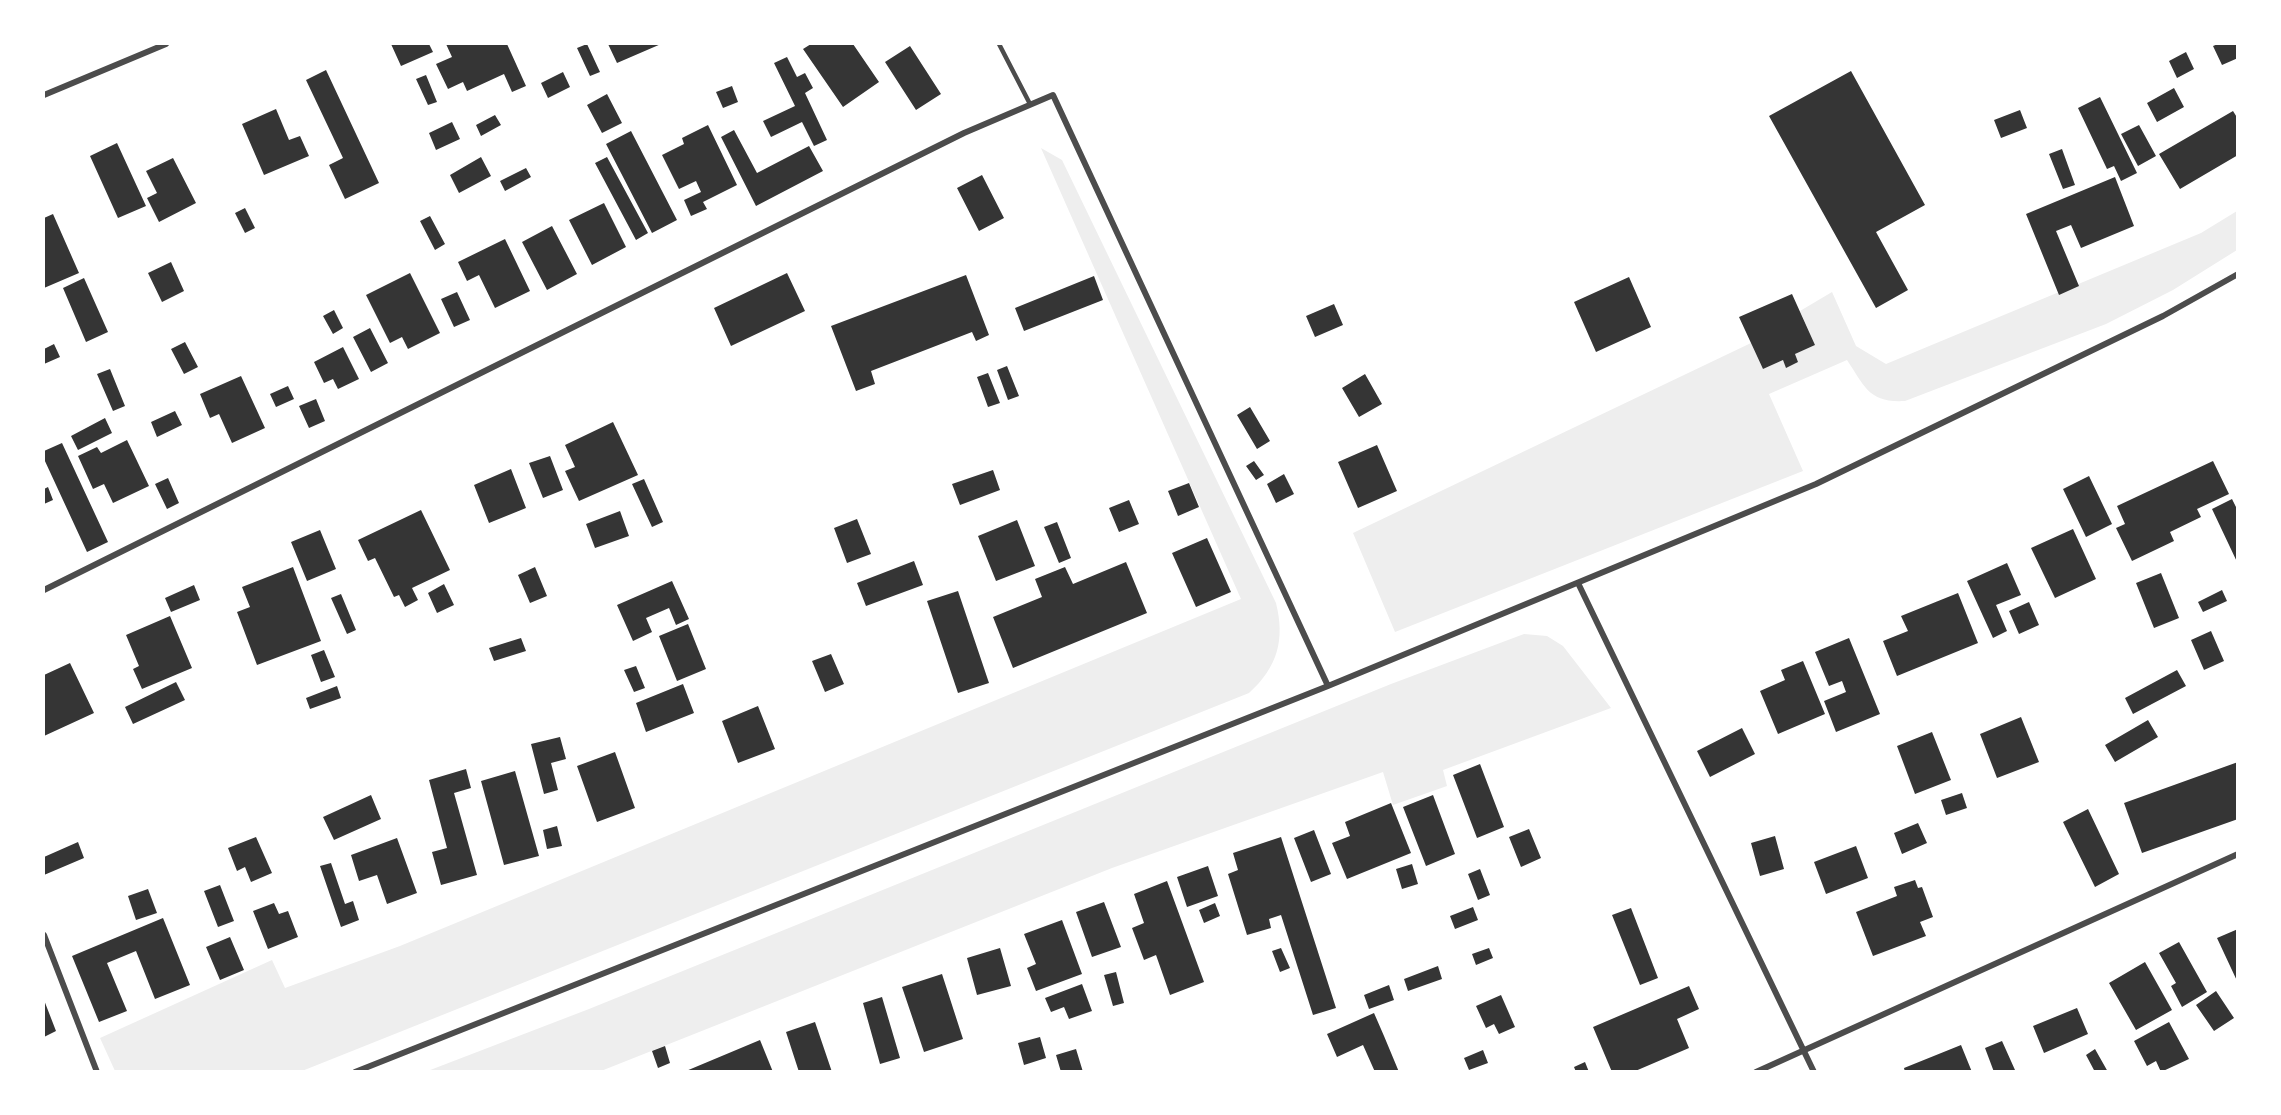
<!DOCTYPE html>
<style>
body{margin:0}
#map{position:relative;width:2281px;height:1115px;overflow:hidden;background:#fff;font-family:"Open Sans",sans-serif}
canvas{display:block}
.frame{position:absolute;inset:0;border:45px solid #fff;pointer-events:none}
</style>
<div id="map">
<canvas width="2281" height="1115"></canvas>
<div class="frame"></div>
</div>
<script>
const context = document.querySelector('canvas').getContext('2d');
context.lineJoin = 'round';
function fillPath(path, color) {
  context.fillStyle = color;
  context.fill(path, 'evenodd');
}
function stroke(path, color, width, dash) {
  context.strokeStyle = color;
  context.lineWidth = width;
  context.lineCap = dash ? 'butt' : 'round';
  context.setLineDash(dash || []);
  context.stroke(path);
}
fillPath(new Path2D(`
 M 1041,148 L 1062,160 L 1276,603 C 1285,639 1278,667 1249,693 L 302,1071 L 115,1071 L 100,1038 L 272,960 L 285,988 L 400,946 L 1241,599 Z
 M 2237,211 L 2237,250 L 2173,290 L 2106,324 L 1905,401 C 1869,403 1865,387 1847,360 L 1769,394 L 1803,471 L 1395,632 L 1353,533 L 1751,343 L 1763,369 L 1783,360 L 1787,367 L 1798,362 L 1795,354 L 1815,345 L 1800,311 L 1832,292 L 1856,346 L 1886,364 L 2201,233 Z
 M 1524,634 L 1547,636 L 1563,646 L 1611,708 L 1443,770 L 1447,786 L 1393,805 L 1383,772 L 1112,868 L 601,1071 L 425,1072 L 589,1009 L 1391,684 Z`), '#eee');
fillPath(new Path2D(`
 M 391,44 L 429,44 L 433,52 L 401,66 Z
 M 446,44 L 507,44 L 526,86 L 512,92 L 504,74 L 467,91 L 463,82 L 448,89 L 436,64 L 452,57 Z
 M 587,44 L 600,72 L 590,76 L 577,48 Z
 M 608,44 L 661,44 L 617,63 Z
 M 811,44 L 853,44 L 879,82 L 843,107 L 803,49 Z
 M 2218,44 L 2238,44 L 2238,58 L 2222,65 L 2213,46 Z
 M 910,46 L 941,94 L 916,110 L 885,62 Z
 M 2186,52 L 2194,69 L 2177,78 L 2169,61 Z
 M 787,57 L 797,77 L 805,73 L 813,88 L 805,93 L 827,140 L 814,146 L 802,122 L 771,137 L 763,121 L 795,106 L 774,63 Z
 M 326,70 L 379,183 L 345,199 L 329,165 L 343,158 L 306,80 Z
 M 1851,71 L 1925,205 L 1876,232 L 1908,290 L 1876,308 L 1769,116 Z
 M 563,72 L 570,87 L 548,98 L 541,83 Z
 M 426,75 L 437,102 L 428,105 L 416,79 Z
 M 732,86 L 738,102 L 723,108 L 716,92 Z
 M 2174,88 L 2184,107 L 2157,122 L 2147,103 Z
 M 607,94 L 622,123 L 602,133 L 587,105 Z
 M 2100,97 L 2137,173 L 2121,181 L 2114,166 L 2107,169 L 2078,108 Z
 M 276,109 L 289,140 L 300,136 L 309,156 L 264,175 L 242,124 Z
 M 2020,110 L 2027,128 L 2001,138 L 1994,120 Z
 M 2233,111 L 2238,119 L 2238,155 L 2180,189 L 2159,154 Z
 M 495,115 L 501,125 L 481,136 L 476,125 Z
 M 452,122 L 460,139 L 436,150 L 429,133 Z
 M 708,125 L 737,185 L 703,202 L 707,209 L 691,216 L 684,200 L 701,192 L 696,181 L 679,189 L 662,155 L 684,144 L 682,138 Z
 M 2139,125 L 2156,156 L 2138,166 L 2121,134 Z
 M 734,130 L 757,173 L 809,146 L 823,171 L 756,206 L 721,137 Z
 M 631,131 L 677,220 L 652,233 L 606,144 Z
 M 117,143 L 146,206 L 118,218 L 90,156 Z
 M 2062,149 L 2075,185 L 2063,189 L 2049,154 Z
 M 481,157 L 491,176 L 459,193 L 450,175 Z
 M 607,157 L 648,233 L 636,240 L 595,163 Z
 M 173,158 L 196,203 L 159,222 L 147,198 L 157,193 L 146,171 Z
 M 526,168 L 531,177 L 505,191 L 500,181 Z
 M 982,175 L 1004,218 L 979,231 L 957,188 Z
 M 2115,177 L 2134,226 L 2081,248 L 2071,225 L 2056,231 L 2079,286 L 2059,295 L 2026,214 Z
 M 604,203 L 626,247 L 592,265 L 569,220 Z
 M 245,208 L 255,228 L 245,233 L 235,213 Z
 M 53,214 L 79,273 L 44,288 L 44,218 Z
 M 430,216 L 445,244 L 435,250 L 420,221 Z
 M 552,226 L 577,274 L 547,290 L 522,242 Z
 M 505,239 L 530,291 L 495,308 L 479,275 L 467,281 L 458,262 Z
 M 171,262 L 184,291 L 162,302 L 148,273 Z
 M 410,273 L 440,333 L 408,349 L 402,337 L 390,343 L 366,295 Z
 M 787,273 L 805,311 L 731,346 L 714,308 Z
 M 966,275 L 989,335 L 976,341 L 972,332 L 871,371 L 875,384 L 856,391 L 831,326 Z
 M 1094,276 L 1103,300 L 1024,331 L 1015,308 Z
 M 1629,277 L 1651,327 L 1596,352 L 1574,302 Z
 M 84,278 L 108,332 L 86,342 L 63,288 Z
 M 457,292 L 470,320 L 454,327 L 441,299 Z
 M 1792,294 L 1815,345 L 1795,354 L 1798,362 L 1786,368 L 1783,360 L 1763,369 L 1739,317 Z
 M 1334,304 L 1343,325 L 1315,337 L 1306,316 Z
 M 334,310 L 343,328 L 333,334 L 323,316 Z
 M 370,328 L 388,363 L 371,372 L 353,337 Z
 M 185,342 L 198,367 L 184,374 L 171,349 Z
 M 54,344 L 60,357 L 44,364 L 44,349 Z
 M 343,347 L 359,379 L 338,389 L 333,379 L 324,383 L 314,362 Z
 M 1007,366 L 1019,396 L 1008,400 L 997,370 Z
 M 110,369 L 125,406 L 113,411 L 97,374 Z
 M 988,373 L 1000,403 L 988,407 L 977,377 Z
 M 1365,374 L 1382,404 L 1359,417 L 1342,388 Z
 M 241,376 L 265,428 L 232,443 L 219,414 L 210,418 L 200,394 Z
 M 288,386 L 294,399 L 276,407 L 270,394 Z
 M 316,399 L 325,421 L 309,428 L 299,406 Z
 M 1250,407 L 1270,441 L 1257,449 L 1237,415 Z
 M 175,411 L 182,425 L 157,437 L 151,422 Z
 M 105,418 L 112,433 L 78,450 L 71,436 Z
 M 613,422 L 638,475 L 579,501 L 565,471 L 575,467 L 565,445 Z
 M 127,440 L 149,486 L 113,503 L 104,484 L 93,489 L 78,456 L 97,447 L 101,453 Z
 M 62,443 L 108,542 L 87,552 L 44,459 L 44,451 Z
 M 1377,445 L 1397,491 L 1358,508 L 1338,462 Z
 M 550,456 L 563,490 L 543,498 L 529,463 Z
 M 1254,461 L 1264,475 L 1256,480 L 1246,466 Z
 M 2213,461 L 2229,494 L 2197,509 L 2201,517 L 2170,532 L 2174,541 L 2132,561 L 2116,528 L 2125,524 L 2117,506 Z
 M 511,469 L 526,508 L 489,523 L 474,485 Z
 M 993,470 L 1000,490 L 960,505 L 952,484 Z
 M 1284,474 L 1294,494 L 1276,503 L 1267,484 Z
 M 2089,476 L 2112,524 L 2086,537 L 2063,489 Z
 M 168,478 L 179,503 L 167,509 L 155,484 Z
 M 644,479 L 663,522 L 652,527 L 632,484 Z
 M 1189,483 L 1199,507 L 1178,516 L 1168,491 Z
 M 48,487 L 53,500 L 44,504 L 44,489 Z
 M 2232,499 L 2238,511 L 2238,564 L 2212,509 Z
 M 1129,500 L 1139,524 L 1119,532 L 1109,508 Z
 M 421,510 L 450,570 L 412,588 L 418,600 L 405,607 L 399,595 L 394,597 L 375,558 L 368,561 L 358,540 Z
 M 620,511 L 629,536 L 595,548 L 586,524 Z
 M 857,519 L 871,554 L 847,563 L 834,528 Z
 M 1017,520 L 1035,566 L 996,581 L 978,536 Z
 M 1057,522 L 1071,558 L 1059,563 L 1044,527 Z
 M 2073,529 L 2096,579 L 2055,598 L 2031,548 Z
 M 320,530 L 336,569 L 307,581 L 291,542 Z
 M 1207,538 L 1231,592 L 1196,607 L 1172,553 Z
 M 914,561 L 923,585 L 866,606 L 857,583 Z
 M 1126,562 L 1147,613 L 1013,668 L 993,617 L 1042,597 L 1035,579 L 1065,567 L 1073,584 Z
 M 2007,563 L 2021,595 L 1996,605 L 2007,631 L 1993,638 L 1967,581 Z
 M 293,567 L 321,641 L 257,665 L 237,612 L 250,607 L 242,587 Z
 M 535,567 L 547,596 L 530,603 L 518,575 Z
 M 2161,573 L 2179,618 L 2154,628 L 2136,583 Z
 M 672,581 L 689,619 L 676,625 L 669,608 L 646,618 L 652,632 L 633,641 L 617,605 Z
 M 444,584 L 454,605 L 437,613 L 428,593 Z
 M 194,585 L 200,600 L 171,612 L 165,598 Z
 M 2222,590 L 2227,601 L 2203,612 L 2198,602 Z
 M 958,591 L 989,683 L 958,693 L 927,601 Z
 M 1958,593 L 1978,643 L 1897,676 L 1883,641 L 1908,631 L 1901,616 Z
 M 341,594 L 356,630 L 347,634 L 331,598 Z
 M 2029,602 L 2039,625 L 2019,634 L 2009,611 Z
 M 170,616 L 192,668 L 142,689 L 133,669 L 139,666 L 126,635 Z
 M 688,624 L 706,669 L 677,681 L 659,636 Z
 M 2211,631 L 2224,661 L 2204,670 L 2191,640 Z
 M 521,638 L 526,651 L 494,661 L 489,648 Z
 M 1849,638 L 1880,714 L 1836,732 L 1824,701 L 1846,692 L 1842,681 L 1829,686 L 1815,652 Z
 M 324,650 L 335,677 L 321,682 L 311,655 Z
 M 831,654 L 844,684 L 825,692 L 812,661 Z
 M 1803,661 L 1825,714 L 1778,734 L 1760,691 L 1785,680 L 1781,670 Z
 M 70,663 L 94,713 L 44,736 L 44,675 Z
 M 636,666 L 645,688 L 634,692 L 624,670 Z
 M 2177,670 L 2186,686 L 2133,714 L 2125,698 Z
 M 176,682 L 185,700 L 133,724 L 125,707 Z
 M 683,684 L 694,713 L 646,732 L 636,703 Z
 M 337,686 L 341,698 L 310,709 L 306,698 Z
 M 758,706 L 775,749 L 738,763 L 722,721 Z
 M 2021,717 L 2039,762 L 1997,778 L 1980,734 Z
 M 2148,720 L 2158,737 L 2115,762 L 2105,745 Z
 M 1742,728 L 1755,754 L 1710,777 L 1697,751 Z
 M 1932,732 L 1951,780 L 1915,794 L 1897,746 Z
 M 560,737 L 566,759 L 551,763 L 558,790 L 544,794 L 531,744 Z
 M 615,752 L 635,808 L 597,822 L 577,766 Z
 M 2238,762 L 2238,819 L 2142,853 L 2124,803 Z
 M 1480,764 L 1504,827 L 1477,838 L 1453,775 Z
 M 466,769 L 471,788 L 454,793 L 477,875 L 441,885 L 432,852 L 447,848 L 429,780 Z
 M 515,771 L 539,856 L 504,865 L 481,781 Z
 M 1962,793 L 1967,808 L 1946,815 L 1941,800 Z
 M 371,795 L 381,819 L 334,840 L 323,817 Z
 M 1433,795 L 1455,854 L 1426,866 L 1403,807 Z
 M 1391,803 L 1411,853 L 1347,879 L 1332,843 L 1350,836 L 1345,822 Z
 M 2088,809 L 2119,874 L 2095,887 L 2063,822 Z
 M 1918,823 L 1927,843 L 1902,854 L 1894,833 Z
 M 557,826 L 562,846 L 547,849 L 543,830 Z
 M 1529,829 L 1541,858 L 1521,867 L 1509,837 Z
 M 1314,830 L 1331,874 L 1311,882 L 1294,838 Z
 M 1775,836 L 1784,869 L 1760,876 L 1751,843 Z
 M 256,837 L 272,873 L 251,882 L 245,867 L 237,871 L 228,848 Z
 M 1281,837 L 1336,1008 L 1313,1015 L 1281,915 L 1269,919 L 1271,928 L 1247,935 L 1228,874 L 1238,870 L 1233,853 Z
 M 397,838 L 417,893 L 387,904 L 377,875 L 359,881 L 351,855 Z
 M 78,842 L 84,858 L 44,875 L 44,857 Z
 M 1856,846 L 1868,878 L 1826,894 L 1814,862 Z
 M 331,863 L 345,904 L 353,901 L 359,920 L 341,927 L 320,866 Z
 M 1412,864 L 1418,884 L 1402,889 L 1396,869 Z
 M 1208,866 L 1218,896 L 1187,907 L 1177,877 Z
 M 1480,869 L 1490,895 L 1478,900 L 1468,874 Z
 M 1915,880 L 1918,888 L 1922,887 L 1933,917 L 1920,922 L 1926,936 L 1873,956 L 1856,912 L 1897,896 L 1894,887 Z
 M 1167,881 L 1204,982 L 1170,995 L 1156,955 L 1144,960 L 1132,928 L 1144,923 L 1134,894 Z
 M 220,885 L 234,921 L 218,927 L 204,891 Z
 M 148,889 L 157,913 L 136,920 L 128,896 Z
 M 1104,902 L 1121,947 L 1092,957 L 1076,912 Z
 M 274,903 L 279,914 L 288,911 L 298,937 L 268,949 L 253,911 Z
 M 1215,903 L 1220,916 L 1204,923 L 1199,910 Z
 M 1473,907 L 1478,920 L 1455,929 L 1450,916 Z
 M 1631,908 L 1658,978 L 1640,985 L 1612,915 Z
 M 163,918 L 190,985 L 155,999 L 136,951 L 107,963 L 127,1011 L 99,1022 L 72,956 Z
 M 1062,920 L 1082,974 L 1036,991 L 1027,968 L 1036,964 L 1024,934 Z
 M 2238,929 L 2238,983 L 2217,938 Z
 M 230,937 L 244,970 L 220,980 L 206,947 Z
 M 2179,942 L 2207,992 L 2182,1007 L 2171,986 L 2176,983 L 2159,953 Z
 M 1000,948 L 1011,986 L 977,995 L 967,958 Z
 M 1281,948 L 1290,968 L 1280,972 L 1272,951 Z
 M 1489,948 L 1493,958 L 1476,965 L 1472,954 Z
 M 2145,962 L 2172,1010 L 2136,1030 L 2109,983 Z
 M 1438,966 L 1442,979 L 1408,991 L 1404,979 Z
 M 1116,972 L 1124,1003 L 1113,1006 L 1104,975 Z
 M 942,974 L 963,1039 L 924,1052 L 902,987 Z
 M 1082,984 L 1092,1011 L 1069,1019 L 1064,1007 L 1051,1012 L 1045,998 Z
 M 1389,985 L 1394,1000 L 1369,1009 L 1364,995 Z
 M 1689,986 L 1699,1009 L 1677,1019 L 1689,1048 L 1633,1072 L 1612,1072 L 1593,1027 Z
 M 2216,991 L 2234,1018 L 2214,1031 L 2196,1005 Z
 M 1501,995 L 1515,1027 L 1499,1034 L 1494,1024 L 1486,1028 L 1476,1006 Z
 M 882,997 L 900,1058 L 880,1064 L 863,1003 Z
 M 44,1000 L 56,1031 L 44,1037 Z
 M 2077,1008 L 2088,1034 L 2044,1053 L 2033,1026 Z
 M 1374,1013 L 1384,1036 L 1399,1072 L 1375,1072 L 1363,1045 L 1337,1057 L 1327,1034 Z
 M 815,1022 L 832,1072 L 799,1072 L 786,1032 Z
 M 2169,1022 L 2189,1059 L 2161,1072 L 2156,1061 L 2147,1066 L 2134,1041 Z
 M 1040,1037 L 1046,1058 L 1024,1065 L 1018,1043 Z
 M 760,1040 L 773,1072 L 686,1072 L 686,1071 Z
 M 2002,1041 L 2015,1070 L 2011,1072 L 1994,1072 L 1985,1048 Z
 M 1961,1045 L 1972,1072 L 1905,1072 L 1904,1068 Z
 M 665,1046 L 670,1063 L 658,1068 L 652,1051 Z
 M 1076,1049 L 1083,1072 L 1061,1072 L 1056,1055 Z
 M 2095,1049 L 2108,1072 L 2095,1072 L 2086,1055 Z
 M 1483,1050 L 1488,1063 L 1469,1070 L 1464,1058 Z
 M 1585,1062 L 1589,1072 L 1576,1072 L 1574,1067 Z`), '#353535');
stroke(new Path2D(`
 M 999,44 L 1030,104`), '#4c4c4c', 4.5);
stroke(new Path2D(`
 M 44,95 L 166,44
 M 1578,583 L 1814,1072
 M 44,590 L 964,133 L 1053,95 L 1328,686
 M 44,935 L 97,1072
 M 355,1072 L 1328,686 L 1816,484 L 2163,316 L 2238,274
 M 1756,1072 L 2238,854`), '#4c4c4c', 6);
</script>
